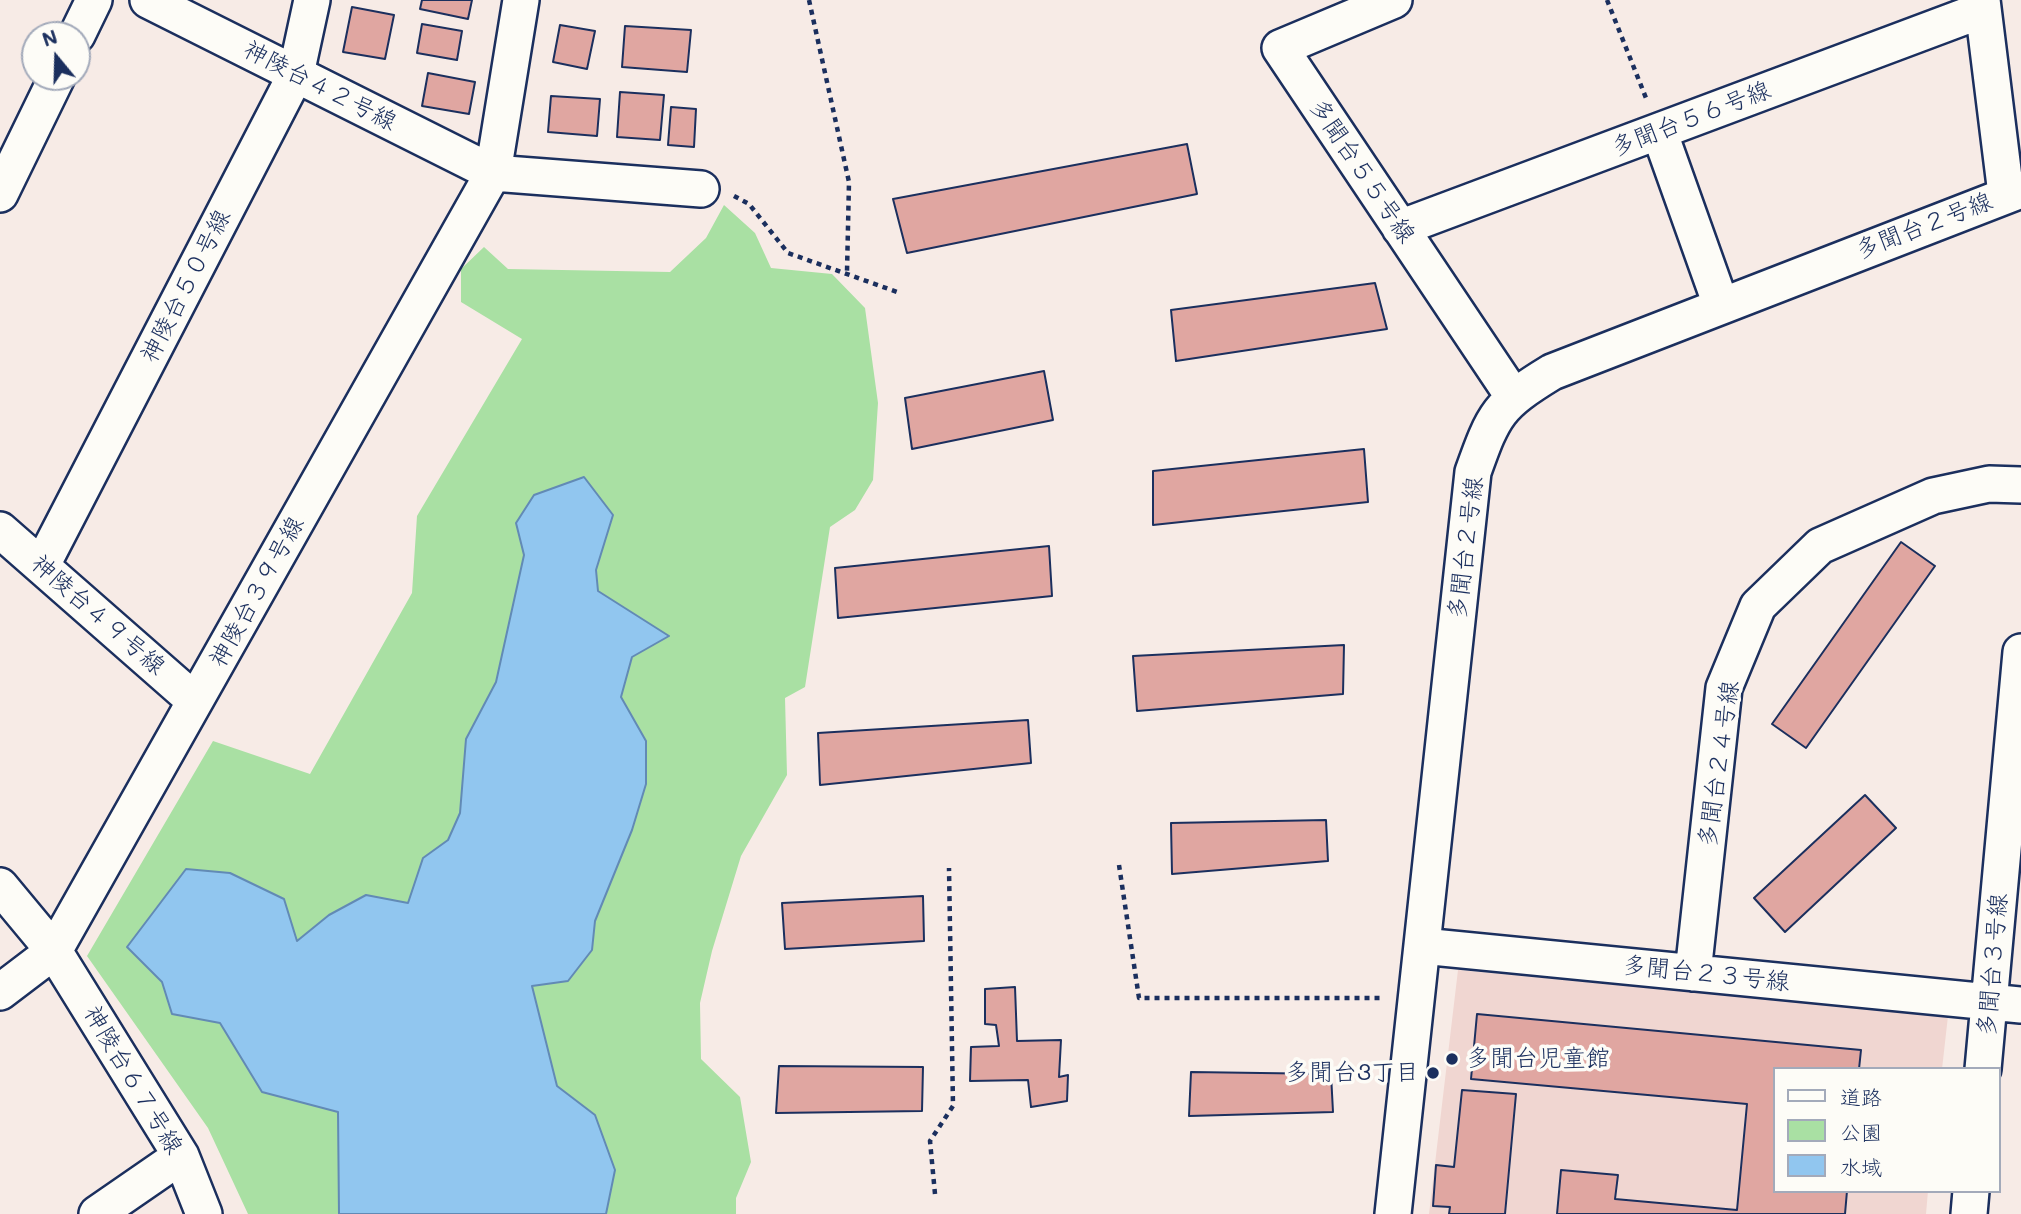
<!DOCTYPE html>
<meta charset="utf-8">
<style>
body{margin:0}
#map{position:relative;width:2021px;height:1214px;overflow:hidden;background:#f7ebe6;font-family:Mali,"Klee One",sans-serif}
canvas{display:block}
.legend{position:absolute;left:1773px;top:1067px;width:228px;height:126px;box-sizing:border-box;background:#fdfcf7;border:2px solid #a3aaba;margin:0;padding:9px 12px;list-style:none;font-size:21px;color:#1b2f5e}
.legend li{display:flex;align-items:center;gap:14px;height:35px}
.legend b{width:35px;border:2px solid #a3aaba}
.north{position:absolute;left:21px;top:21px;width:70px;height:70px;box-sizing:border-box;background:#fdfcf7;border:2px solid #a3aaba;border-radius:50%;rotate:341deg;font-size:19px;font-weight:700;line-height:28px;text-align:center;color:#1b2f5e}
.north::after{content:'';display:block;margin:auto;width:24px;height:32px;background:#1b2f5e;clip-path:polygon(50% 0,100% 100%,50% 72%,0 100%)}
</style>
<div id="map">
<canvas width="2021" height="1214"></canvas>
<ul class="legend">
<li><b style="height:9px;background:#fdfcf7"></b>道路</li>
<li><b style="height:19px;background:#a9e0a3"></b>公園</li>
<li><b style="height:19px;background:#91c6ef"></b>水域</li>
</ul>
<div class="north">N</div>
</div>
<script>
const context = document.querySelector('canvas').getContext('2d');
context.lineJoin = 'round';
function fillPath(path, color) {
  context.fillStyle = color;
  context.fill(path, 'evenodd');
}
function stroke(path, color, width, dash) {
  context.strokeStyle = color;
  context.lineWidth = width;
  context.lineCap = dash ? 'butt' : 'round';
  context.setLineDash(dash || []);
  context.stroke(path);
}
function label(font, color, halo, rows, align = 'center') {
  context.font = font + ' Mali,"Klee One",sans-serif';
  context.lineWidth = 7;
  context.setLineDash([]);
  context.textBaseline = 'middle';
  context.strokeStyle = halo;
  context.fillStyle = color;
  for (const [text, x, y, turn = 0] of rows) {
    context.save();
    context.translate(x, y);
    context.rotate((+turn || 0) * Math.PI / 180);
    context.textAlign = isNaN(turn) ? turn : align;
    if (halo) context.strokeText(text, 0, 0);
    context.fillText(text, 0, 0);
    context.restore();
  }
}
fillPath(new Path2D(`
 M 1458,970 L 1948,1016 L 1942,1069 L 1774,1069 L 1774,1191 L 1928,1191 L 1926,1214 L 1429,1214 Z`), '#f0d6d1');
fillPath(new Path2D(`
 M 724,205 L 755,233 L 771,268 L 832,274 L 865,308 L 878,403 L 873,480 L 855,510 L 830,527 L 805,687 L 785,698 L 787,775 L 741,856 L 712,951 L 700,1003 L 701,1059 L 740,1097 L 751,1162 L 736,1198 L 736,1214 L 248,1214 L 208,1128 L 87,956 L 213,741 L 310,774 L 412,593 L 417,516 L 522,339 L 461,302 L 461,269 L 484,247 L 508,269 L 670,272 L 706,238 Z`), '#a9e0a3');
const water = new Path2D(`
 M 584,477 L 613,515 L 596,570 L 598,591 L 669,636 L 632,657 L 621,697 L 646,741 L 646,784 L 632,830 L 595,921 L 592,950 L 568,981 L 532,986 L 557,1086 L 595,1115 L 615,1170 L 606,1214 L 339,1214 L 338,1112 L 262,1092 L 220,1023 L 172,1014 L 162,982 L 127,947 L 186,869 L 230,873 L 284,899 L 297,941 L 329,915 L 366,895 L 408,903 L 423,858 L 448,840 L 460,813 L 466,739 L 496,682 L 524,555 L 516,523 L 534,495 Z`);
fillPath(water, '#91c6ef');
stroke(water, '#628ab5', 2);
const building = new Path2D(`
 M 422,0 L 472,0 L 468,19 L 420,9 Z
 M 352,7 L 394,15 L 385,59 L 343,52 Z
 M 422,24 L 462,31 L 457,60 L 417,53 Z
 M 560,25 L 595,31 L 587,69 L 553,62 Z
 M 625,26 L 691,30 L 687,72 L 622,67 Z
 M 428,73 L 475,82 L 469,114 L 422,106 Z
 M 620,92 L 664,95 L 660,140 L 617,137 Z
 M 551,96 L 600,99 L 597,136 L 548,132 Z
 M 671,107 L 696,109 L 694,147 L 668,145 Z
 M 1187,144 L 1197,194 L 907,253 L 893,199 Z
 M 1375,283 L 1387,329 L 1176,361 L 1171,310 Z
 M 1044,371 L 1053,420 L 912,449 L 905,398 Z
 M 1364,449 L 1368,502 L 1153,525 L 1153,471 Z
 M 1901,542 L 1935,566 L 1806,748 L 1772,724 Z
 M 1049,546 L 1052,596 L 838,618 L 835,568 Z
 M 1344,645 L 1343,694 L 1137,711 L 1133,656 Z
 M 1028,720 L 1031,763 L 820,785 L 818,733 Z
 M 1865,795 L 1896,828 L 1785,932 L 1754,898 Z
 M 1326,820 L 1328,861 L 1172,874 L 1171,823 Z
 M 923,896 L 924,941 L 785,949 L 782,903 Z
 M 1015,987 L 1017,1041 L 1061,1040 L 1059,1077 L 1068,1075 L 1067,1101 L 1031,1107 L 1028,1080 L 970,1081 L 971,1047 L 999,1046 L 996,1025 L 985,1024 L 985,989 Z
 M 1477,1014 L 1861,1050 L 1859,1069 L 1774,1069 L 1774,1191 L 1847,1191 L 1845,1214 L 1557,1214 L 1561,1170 L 1618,1175 L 1615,1199 L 1737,1210 L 1747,1104 L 1471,1079 Z
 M 779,1066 L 923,1067 L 922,1111 L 776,1113 Z
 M 1191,1072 L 1331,1074 L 1333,1112 L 1189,1116 Z
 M 1462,1090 L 1516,1094 L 1505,1214 L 1449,1214 L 1450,1207 L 1433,1206 L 1436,1165 L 1454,1167 Z`);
fillPath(building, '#e0a6a1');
stroke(building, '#1b2f5e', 2);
const minor = new Path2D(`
 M 148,0 L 493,173 L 701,189
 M 1394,0 L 1280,48 L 1513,396
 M 1982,0 L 2006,194
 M 77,35 L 94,0
 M 1659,131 L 1721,305
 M 0,194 L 57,77
 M 1400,228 L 1982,10
 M 0,530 L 195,701
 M 42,565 L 296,74 L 312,0
 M 0,886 L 54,951 L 181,1156 L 204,1214
 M 1422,946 L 2021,1005
 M 1693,973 L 1724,688 L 1758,606 L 1820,546 L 1933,496 L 1989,484 L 2021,485
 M 0,992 L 54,951 L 493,173 L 521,0
 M 1983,1069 L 2021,652
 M 97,1214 L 181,1156
 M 1393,1214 L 1473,472 C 1494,413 1498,405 1552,372 L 2021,190
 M 1969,1214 L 1971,1191`);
stroke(minor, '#1b2f5e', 40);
stroke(new Path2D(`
 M 809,0 L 849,182 L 847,272
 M 1607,0 L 1646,98
 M 734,196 L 749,204 L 788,253 L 900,293
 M 1119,865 L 1139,998 L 1381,998
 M 935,1194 L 930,1141 L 953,1106 L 949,868`), '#1b2f5e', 4.5, [5, 5]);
stroke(minor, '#fdfcf7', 35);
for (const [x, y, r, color] of [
 [1452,1059,7,"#1b2f5e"],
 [1433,1073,7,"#1b2f5e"]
]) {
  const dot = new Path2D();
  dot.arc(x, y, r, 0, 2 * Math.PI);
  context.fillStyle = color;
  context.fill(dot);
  stroke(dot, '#fdfcf7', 2.5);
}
label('24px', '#1b2f5e', '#fdfcf7', [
 ["神陵台４２号線",320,86,27],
 ["多聞台５６号線",1691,119,-21],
 ["多聞台５５号線",1362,171,56],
 ["多聞台２号線",1924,226,-21],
 ["神陵台５０号線",186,286,-63],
 ["多聞台２号線",1466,548,-83],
 ["神陵台３９号線",257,592,-61],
 ["神陵台４９号線",98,615,41],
 ["多聞台２４号線",1719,764,-82],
 ["多聞台３号線",1993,965,-85],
 ["多聞台２３号線",1706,974,6],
 ["神陵台６７号線",133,1080,59]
]);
label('24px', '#1b2f5e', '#fdfcf7', [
 ["多聞台児童館",1466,1059],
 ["多聞台3丁目",1419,1073,"right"]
], 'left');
</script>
